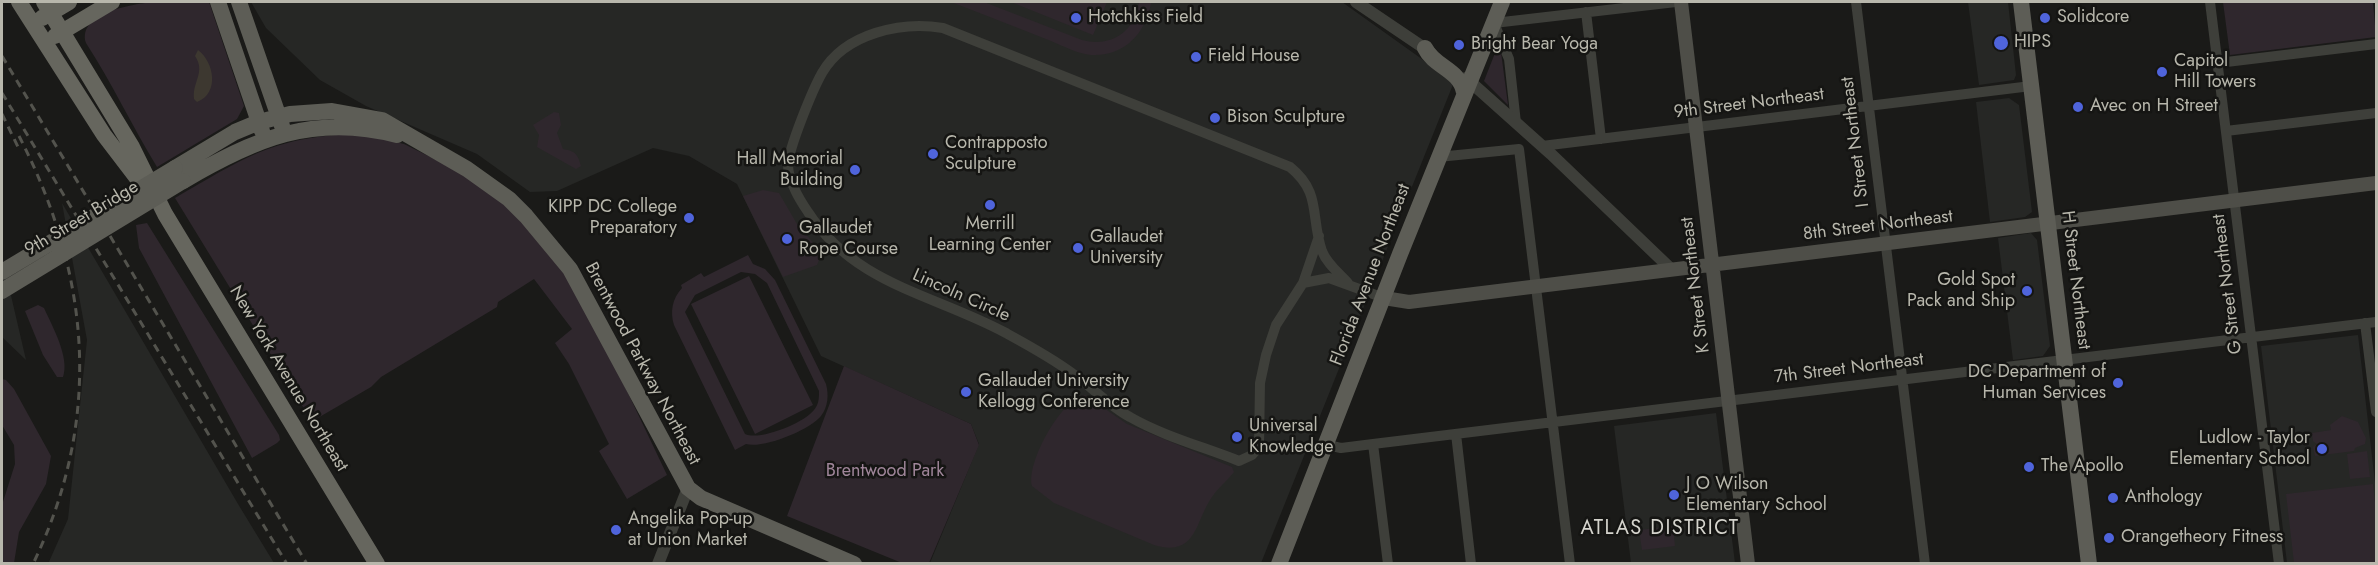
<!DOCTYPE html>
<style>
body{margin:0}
#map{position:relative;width:2378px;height:565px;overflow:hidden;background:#1a1a18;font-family:Jost,sans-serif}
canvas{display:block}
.frame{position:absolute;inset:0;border:3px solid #b8b7ac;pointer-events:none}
</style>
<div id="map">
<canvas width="2378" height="565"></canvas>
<div class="frame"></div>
</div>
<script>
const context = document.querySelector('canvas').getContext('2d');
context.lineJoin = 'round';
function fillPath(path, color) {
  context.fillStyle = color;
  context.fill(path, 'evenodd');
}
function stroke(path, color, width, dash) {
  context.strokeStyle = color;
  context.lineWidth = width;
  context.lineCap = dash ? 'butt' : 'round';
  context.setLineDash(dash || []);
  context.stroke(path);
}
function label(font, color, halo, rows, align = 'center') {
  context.font = font + ' Jost,sans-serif';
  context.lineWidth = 5;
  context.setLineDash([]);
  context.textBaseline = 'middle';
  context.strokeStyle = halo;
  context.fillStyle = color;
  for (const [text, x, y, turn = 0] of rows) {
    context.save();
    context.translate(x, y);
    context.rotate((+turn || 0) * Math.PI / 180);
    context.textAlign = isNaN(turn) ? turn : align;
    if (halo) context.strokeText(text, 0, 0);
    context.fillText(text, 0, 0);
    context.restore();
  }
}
fillPath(new Path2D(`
 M 251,2 L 1342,2 L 1454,82 L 1261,563 L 930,563 L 979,444 L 971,424 L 821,356 L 737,184 L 689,156 L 653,148 L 557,191 L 530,192 L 477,154 L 366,106 L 320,80 L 266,28 Z
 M 1968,2 L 2008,2 L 2016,75 L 2014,80 L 1979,85 Z
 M 2009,98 L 2019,105 L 2032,212 L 2025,217 L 1990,222 L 1976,102 Z
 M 62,203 L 238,504 L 274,563 L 48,564 L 68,519 L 87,340 Z
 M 2031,233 L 2037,240 L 2050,346 L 2043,356 L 2013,360 L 1998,238 Z
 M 2,257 L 26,360 L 2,337 Z
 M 2358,335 L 2376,491 L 2376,563 L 2287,563 L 2261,346 Z
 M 1716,413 L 1735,563 L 1631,563 L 1614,426 Z`), '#262725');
fillPath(new Path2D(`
 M 154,2 L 209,2 L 244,106 L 237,119 L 157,167 C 132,126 112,83 86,43 C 77,12 134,4 154,2 Z
 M 951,2 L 984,2 L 1082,40 C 1111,48 1136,31 1139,2 L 1151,3 C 1146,33 1124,57 1091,55 C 1078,54 1063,46 1051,41 C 1018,28 985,15 951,2 Z
 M 1011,2 L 1107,2 L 1093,35 Z
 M 2223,2 L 2373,2 L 2376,37 L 2230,55 Z
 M 1497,48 L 1501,52 L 1508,105 L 1484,81 Z
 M 554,112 L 559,113 L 561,125 L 557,133 L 563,149 C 575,151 578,154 581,166 L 576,169 L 537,147 L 539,135 L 533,125 Z
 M 362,134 L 404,144 L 463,173 L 500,199 L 541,239 L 586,305 L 667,475 L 627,499 L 599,451 L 609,444 L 569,364 L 555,343 L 572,329 L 534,279 L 498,302 L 497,307 L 381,377 L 371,387 L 316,419 L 311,420 L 175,198 C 246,157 276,135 362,134 Z
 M 763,190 L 779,193 L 797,224 L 822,253 L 817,265 L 783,277 L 743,196 Z
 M 147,223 L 279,435 L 280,440 L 277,443 L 252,458 L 139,248 L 136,225 Z
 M 748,255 L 753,264 L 765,269 L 775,280 L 826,384 C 829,395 828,407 821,416 C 810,430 763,449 746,444 L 735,450 L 674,325 C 670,312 672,299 682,288 L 681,285 L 701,273 L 704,277 ZM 741,272 L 755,274 L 767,283 L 819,391 C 819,398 819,404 814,410 C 804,423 760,441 745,434 L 685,312 L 695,295 Z
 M 749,276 L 813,405 L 755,434 L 691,304 Z
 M 38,305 L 44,308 C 52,326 70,357 63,377 L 57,377 L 43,355 L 25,311 Z
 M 844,366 L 971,424 L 979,445 L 929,563 L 902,563 L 787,516 Z
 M 2,379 L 6,380 L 14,389 L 51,456 L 46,484 L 19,532 L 14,563 L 2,563 L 2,505 L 15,464 L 14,445 L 2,425 Z
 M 1085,395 L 1127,424 L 1232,467 L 1234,472 C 1227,481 1218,488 1212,497 C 1195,521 1197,558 1154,545 L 1054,503 L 1032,486 C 1026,463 1061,399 1085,395 Z
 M 2342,416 L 2358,422 L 2366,438 L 2365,444 L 2355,448 L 2354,451 L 2315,456 L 2313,447 L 2317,444 L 2313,441 L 2312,433 L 2331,430 L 2330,425 Z
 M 2367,451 L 2370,477 L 2350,479 L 2347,454 Z
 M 2373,484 L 2376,511 L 2376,563 L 2294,563 L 2286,494 Z
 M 1673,526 L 1675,546 L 1642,550 L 1639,530 Z`), '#2f272d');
fillPath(new Path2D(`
 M 198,50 C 214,62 220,93 197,102 L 194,99 C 192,82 206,72 195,56 Z`), '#3d3830');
stroke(new Path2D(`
 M 1856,2 L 1925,564
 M 2210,2 L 2279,564
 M 1586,12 L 1601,139
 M 2218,63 L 2376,44
 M 1516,123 L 1509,59 L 1494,23 L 1676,2
 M 2226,131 L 2376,113
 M 1542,146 L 2031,86
 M 1438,157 L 1519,149 L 1570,564
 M 1319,236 L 1303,283 L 1276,325 L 1266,355 L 1260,383 L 1259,447 L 1252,455 L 1239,461 C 1204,447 1163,436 1130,417 C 1108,405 1092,387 1072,373 C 1052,358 1028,345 1006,333 C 934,294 855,285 808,212 C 799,199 789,182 788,166 C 788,149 813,89 822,73 C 845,33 902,21 943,28 L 1290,167 C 1322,193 1310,216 1322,251 C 1327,264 1339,273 1348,283
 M 1303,283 L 1329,278 L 1384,298
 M 2365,323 L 2376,412
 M 1456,434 L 1471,564
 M 1373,444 L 1388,564
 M 1327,445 L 1341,448 L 1373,444 L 2376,322`), '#3e3f3a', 10);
stroke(new Path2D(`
 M 1356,2 L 1430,52
 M 1466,78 L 1551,154 L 1671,269
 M 658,564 L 688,488`), '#3e3f3a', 12);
stroke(new Path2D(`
 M 1681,2 L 1748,564
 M 1384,298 L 1409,302 L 2376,183`), '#4e4e48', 14);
stroke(new Path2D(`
 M 218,2 L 262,131
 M 239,2 L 282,126
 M 2021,2 L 2089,564
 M 1425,48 C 1434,67 1459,69 1464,92
 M 175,168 L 235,132 L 259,122 L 290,114 L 332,111 L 382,120 L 467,169 L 509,199 L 526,216 L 570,269 L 688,488 L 701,498 L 854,564
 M 183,181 C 254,139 314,113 397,135
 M 1279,564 L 1400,254 L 1502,2`), '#5d5d56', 16);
stroke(new Path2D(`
 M 19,2 L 104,135 L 146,190
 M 44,2 L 132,147 L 165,214 L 377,564
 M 42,18 L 69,2
 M 55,36 L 112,2`), '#66665e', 16);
stroke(new Path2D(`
 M 2,56 L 307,564
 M 2,93 L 287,564
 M 2,114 L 19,149
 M 19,136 C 91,276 103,419 33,564`), '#53534d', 3, [8, 6]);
stroke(new Path2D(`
 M 2,272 L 175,168
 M 2,291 L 183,181`), '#5d5d56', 16);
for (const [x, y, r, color] of [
 [1076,18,6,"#4f64db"],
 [2045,18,6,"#4f64db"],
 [2001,43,8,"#4f64db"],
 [1459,45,6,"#4f64db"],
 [1196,57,6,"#4f64db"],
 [2162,72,6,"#4f64db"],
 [2078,107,6,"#4f64db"],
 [1215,118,6,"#4f64db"],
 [933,154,6,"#4f64db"],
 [855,170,6,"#4f64db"],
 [990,205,6,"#4f64db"],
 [689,218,6,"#4f64db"],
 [787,239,6,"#4f64db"],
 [1078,248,6,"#4f64db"],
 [2027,291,6,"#4f64db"],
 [2118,383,6,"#4f64db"],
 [966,392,6,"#4f64db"],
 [1237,437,6,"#4f64db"],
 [2322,449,6,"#4f64db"],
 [2029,467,6,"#4f64db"],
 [1674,495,6,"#4f64db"],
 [2113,498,6,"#4f64db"],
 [616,530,6,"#4f64db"],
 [2109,538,6,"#4f64db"]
]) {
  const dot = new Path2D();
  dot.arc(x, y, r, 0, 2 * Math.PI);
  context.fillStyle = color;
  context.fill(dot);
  stroke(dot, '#151513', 2);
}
label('18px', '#b8b7ac', '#151513', [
 ["Hotchkiss Field",1088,18],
 ["Solidcore",2057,18],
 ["HIPS",2014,43],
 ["Bright Bear Yoga",1471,45],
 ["Field House",1208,57],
 ["Capitol",2174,62],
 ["Hill Towers",2174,83],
 ["Avec on H Street",2090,107],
 ["Bison Sculpture",1227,118],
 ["Contrapposto",945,144],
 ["Sculpture",945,165],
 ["Hall Memorial",843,160,"right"],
 ["Building",843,181,"right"],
 ["KIPP DC College",677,208,"right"],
 ["Preparatory",677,229,"right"],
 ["Merrill",990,225,"center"],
 ["Learning Center",990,246,"center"],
 ["Gallaudet",799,229],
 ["Rope Course",799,250],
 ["Gallaudet",1090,238],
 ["University",1090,259],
 ["Gold Spot",2015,281,"right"],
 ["Pack and Ship",2015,302,"right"],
 ["DC Department of",2106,373,"right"],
 ["Human Services",2106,394,"right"],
 ["Gallaudet University",978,382],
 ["Kellogg Conference",978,403],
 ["Universal",1249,427],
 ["Knowledge",1249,448],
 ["Ludlow - Taylor",2310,439,"right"],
 ["Elementary School",2310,460,"right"],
 ["The Apollo",2041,467],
 ["J O Wilson",1686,485],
 ["Elementary School",1686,506],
 ["Anthology",2125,498],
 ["Angelika Pop-up",628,520],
 ["at Union Market",628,541],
 ["Orangetheory Fitness",2121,538]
], 'left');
label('18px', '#b8b7ac', '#151513', [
 ["9th Street Northeast",1749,104,-7],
 ["I Street Northeast",1856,142,-97],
 ["9th Street Bridge",82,219,-31],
 ["8th Street Northeast",1878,226,-7],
 ["Florida Avenue Northeast",1371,275,-69],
 ["H Street Northeast",2075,280,83],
 ["G Street Northeast",2228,284,-97],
 ["K Street Northeast",1696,285,-97],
 ["Lincoln Circle",961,296,24],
 ["Brentwood Parkway Northeast",642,364,62],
 ["7th Street Northeast",1849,369,-7],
 ["New York Avenue Northeast",288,379,59]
]);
label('18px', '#a0869a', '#151513', [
 ["Brentwood Park",885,472]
]);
context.letterSpacing = '1.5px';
label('20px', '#d5d4cd', '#151513', [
 ["ATLAS DISTRICT",1660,529]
]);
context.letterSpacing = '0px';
</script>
